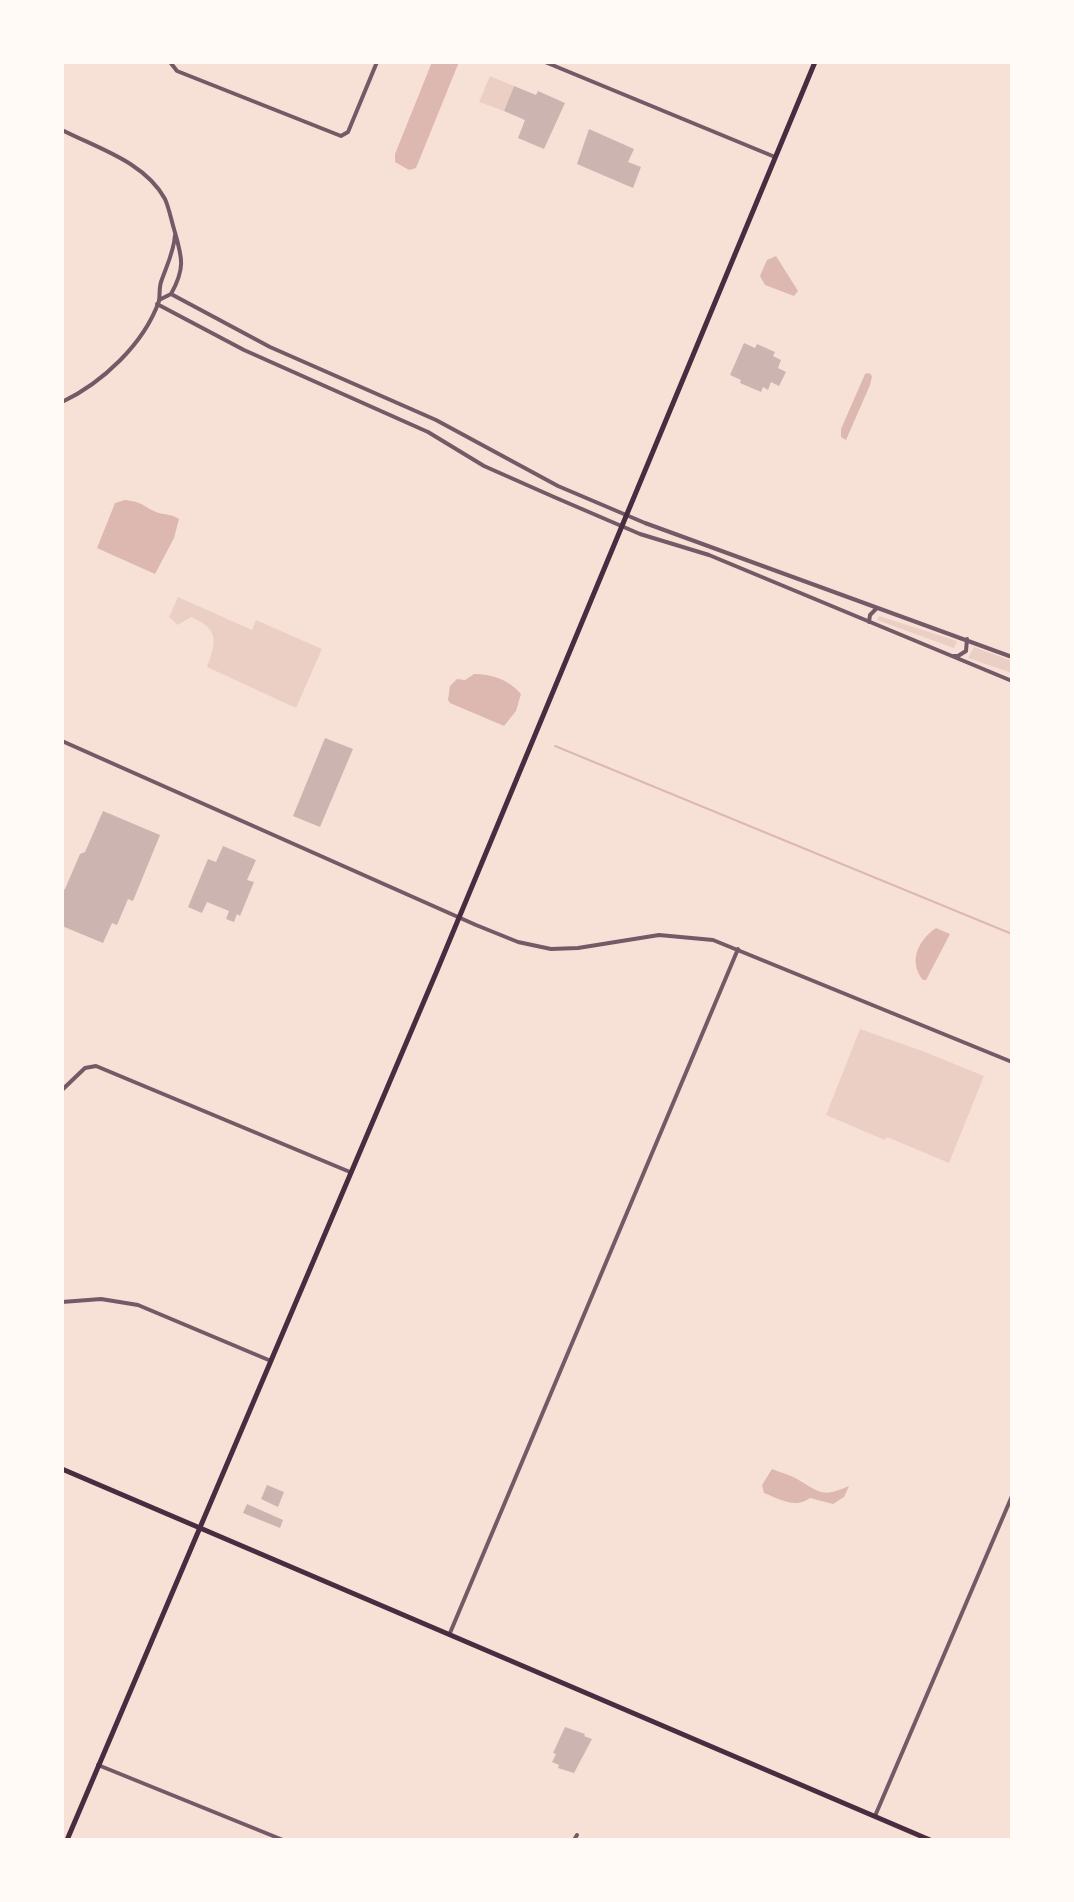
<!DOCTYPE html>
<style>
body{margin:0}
#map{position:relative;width:1074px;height:1902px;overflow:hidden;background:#f7e1d7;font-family:"Titillium Web",sans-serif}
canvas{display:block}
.frame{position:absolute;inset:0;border:64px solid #fffaf5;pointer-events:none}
</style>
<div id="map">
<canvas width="1074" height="1902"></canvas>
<div class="frame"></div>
</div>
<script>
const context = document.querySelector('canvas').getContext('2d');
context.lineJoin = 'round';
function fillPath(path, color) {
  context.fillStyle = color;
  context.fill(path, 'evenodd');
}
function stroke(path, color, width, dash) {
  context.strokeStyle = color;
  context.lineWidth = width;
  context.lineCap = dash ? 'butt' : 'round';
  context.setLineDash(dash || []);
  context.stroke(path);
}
fillPath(new Path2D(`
 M 490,76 L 514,86 L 504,111 L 479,102 Z
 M 178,597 L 252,630 L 256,620 L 322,649 L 296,708 L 207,667 C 216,642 220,629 191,617 L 178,625 L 169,617 Z
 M 879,616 L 957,641 L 954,648 L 877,620 Z
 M 974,647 L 1012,661 L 1012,673 L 968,658 Z
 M 860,1029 L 925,1052 L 984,1076 L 949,1163 L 887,1137 L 885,1140 L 826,1115 Z`), '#ebcfc5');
fillPath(new Path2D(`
 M 432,62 L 459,62 L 416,168 L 409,170 L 395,162 L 395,154 Z
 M 776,256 L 798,291 L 794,296 L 765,285 L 760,276 L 767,260 Z
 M 869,373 L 872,376 L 870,385 L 846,440 L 841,437 L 841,429 L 865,374 Z
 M 125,500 C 145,502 144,508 159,513 C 167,515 171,514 179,519 L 174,538 L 155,574 L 97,548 L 115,503 Z
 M 474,674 C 493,674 509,680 521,694 L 516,711 L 504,726 L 450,703 L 448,700 L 450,686 L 457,679 L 465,680 Z
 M 936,928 L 950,934 L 926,980 L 923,980 C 908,962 918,940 936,928 Z
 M 772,1469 C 782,1473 794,1476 802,1482 C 823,1495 825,1496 849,1486 L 844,1497 L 833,1504 L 810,1498 C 796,1509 779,1499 764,1493 L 762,1485 Z`), '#dcb8b0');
stroke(new Path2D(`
 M 555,746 L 1012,934`), '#dcb8b0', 2);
fillPath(new Path2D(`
 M 514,86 L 536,95 L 538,91 L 565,103 L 544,149 L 518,138 L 525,120 L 504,111 Z
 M 589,129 L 634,149 L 628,162 L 641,167 L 633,188 L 577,164 Z
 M 744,343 L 755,348 L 757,344 L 775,352 L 773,356 L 781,360 L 778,368 L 786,372 L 779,386 L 771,382 L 768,390 L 763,387 L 761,392 L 740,383 L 741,380 L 730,375 Z
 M 325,738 L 353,749 L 320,827 L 293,816 Z
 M 103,811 L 160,835 L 133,901 L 128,899 L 117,925 L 112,923 L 103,943 L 62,926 L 62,891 L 65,889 L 80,854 L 85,852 Z
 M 223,846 L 256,860 L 247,880 L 254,882 L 240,916 L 237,914 L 234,922 L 226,919 L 229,911 L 207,902 L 202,913 L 188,907 L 208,859 L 216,862 Z
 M 267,1485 L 284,1492 L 278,1507 L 261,1499 Z
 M 247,1504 L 283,1520 L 280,1528 L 243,1513 Z
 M 565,1727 L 585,1734 L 584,1736 L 592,1739 L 574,1773 L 558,1768 L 559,1765 L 552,1762 L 556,1754 L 553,1753 Z`), '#ccb4b1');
stroke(new Path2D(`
 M 170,62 L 177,71 L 341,136 L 348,132 L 377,62
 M 545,62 L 775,157
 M 62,130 C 97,148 145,162 165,199 C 169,208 171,219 174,229 C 182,257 186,267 171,294 L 159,300
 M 171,294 L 270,347 L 436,420 L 558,486 L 645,523 L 1012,657
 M 157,304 L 244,350 L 428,432 L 484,466 L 554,497 L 640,534 L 709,555 L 1012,681
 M 62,402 C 102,383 144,344 159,301 C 160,295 159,288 161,282 C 166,267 174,252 175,235
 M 869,622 L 870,615 L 877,608
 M 953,656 L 958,656 L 966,651 L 967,639
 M 62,741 L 476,925 L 518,942 L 551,949 L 578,948 L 659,935 L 713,940 L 1012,1062
 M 62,1090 L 85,1068 L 96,1066 L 350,1172
 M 62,1302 L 101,1299 L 138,1305 L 271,1361
 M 450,1633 L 738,949
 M 98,1765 L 283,1840
 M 875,1816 L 1012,1496
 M 574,1840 L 577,1835`), '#755966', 4);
stroke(new Path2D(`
 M 62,1469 L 930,1840
 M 67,1840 L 436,973 L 815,62`), '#4a2c40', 5);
</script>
